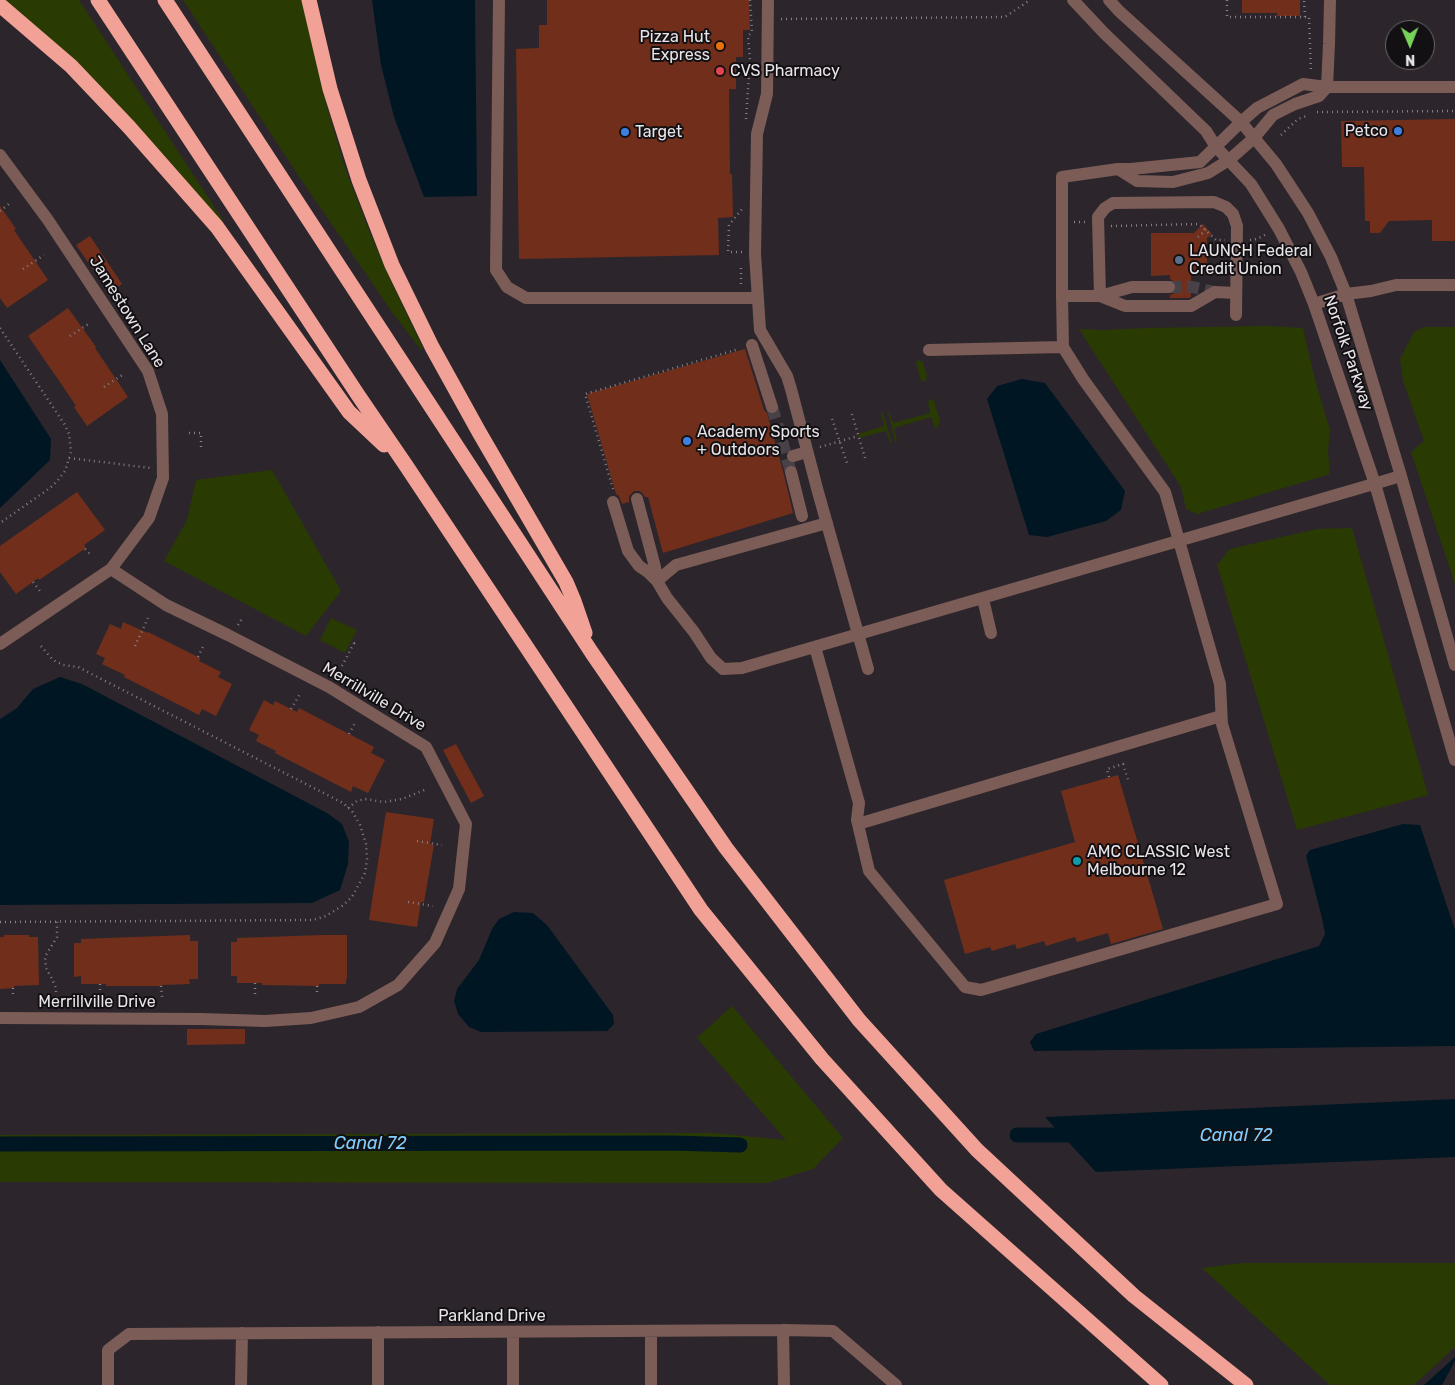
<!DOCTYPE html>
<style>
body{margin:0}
#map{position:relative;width:1455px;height:1385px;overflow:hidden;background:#2c262c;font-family:Rubik,sans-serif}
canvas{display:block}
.north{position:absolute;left:1385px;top:20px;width:50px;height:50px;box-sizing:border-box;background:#131013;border:1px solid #686568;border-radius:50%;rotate:179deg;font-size:14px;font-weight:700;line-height:20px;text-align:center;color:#e8e4e8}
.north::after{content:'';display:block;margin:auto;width:18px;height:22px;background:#77d259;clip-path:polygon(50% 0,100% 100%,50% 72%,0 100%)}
</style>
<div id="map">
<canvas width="1455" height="1385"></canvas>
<div class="north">N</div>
</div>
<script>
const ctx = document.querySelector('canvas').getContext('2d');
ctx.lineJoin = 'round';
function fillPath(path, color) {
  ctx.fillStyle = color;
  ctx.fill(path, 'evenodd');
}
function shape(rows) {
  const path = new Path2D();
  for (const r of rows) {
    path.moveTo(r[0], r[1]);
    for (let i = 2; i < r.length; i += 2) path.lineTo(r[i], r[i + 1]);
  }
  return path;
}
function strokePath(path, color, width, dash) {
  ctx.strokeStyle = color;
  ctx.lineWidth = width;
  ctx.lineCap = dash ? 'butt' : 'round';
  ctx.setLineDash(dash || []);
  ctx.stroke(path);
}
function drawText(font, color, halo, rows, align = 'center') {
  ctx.font = font + ' Rubik,sans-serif';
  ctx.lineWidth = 4;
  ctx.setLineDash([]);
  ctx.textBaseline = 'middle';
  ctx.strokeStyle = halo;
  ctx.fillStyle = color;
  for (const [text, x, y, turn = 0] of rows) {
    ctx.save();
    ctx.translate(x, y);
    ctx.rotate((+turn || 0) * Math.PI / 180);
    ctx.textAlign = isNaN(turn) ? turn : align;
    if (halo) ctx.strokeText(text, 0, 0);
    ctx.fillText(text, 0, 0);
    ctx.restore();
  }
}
const green = shape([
 [3,0,79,0,223,220,220,222,170,162,134,122],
 [183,0,302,0,323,93,344,165,368,228,388,275,423,348,421,350,392,312,300,178],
 [1268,326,1303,328,1315,380,1330,430,1328,450,1330,474,1197,514,1186,509,1181,487,1079,329,1103,330,1147,328],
 [1424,327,1455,327,1455,584,1411,452,1424,441,1403,381,1400,359,1414,332],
 [918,360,923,362,927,376,925,382,921,381,916,363],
 [932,399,934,401,940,421,938,427,935,428,931,417,894,428,897,441,895,441,888,412,889,411,893,423,930,413,928,402,929,400],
 [883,413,892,443,890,443,886,431,859,438,858,434,884,426,881,414],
 [272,470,341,591,306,636,164,561,187,520,196,480],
 [1352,528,1428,795,1297,830,1217,565,1230,549,1317,529],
 [331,618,357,630,345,653,320,640],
 [732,1006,843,1138,813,1169,767,1183,0,1182,0,1135,712,1133,786,1140,697,1038],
 [1242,1263,1455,1263,1455,1347,1414,1385,1330,1385,1202,1268]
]);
const water = shape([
 [372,0,475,0,477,196,424,197,394,117,381,65],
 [0,360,51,439,50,460,0,508],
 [1022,379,1045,383,1125,491,1121,510,1106,521,1047,537,1029,535,987,399,997,386],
 [60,677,82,684,327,813,342,824,349,842,348,864,340,890,312,903,0,905,0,719,17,708,33,689],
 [1403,824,1420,825,1455,930,1455,1046,1034,1051,1030,1042,1036,1034,1319,946,1325,934,1322,918,1306,856,1310,850],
 [514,912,533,913,547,925,613,1015,614,1024,607,1031,481,1032,469,1027,458,1014,454,1001,457,989,479,960,492,929,499,919],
 [1455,1099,1455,1157,1096,1172,1045,1117],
 [1455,1357,1455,1361,1442,1385,1424,1385]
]);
const canal = shape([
 [1017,1135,1081,1135],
 [0,1144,672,1143,740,1145]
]);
const building = shape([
 [547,0,749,0,750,30,743,30,743,57,736,57,736,89,729,89,730,174,732,174,733,217,718,218,719,255,519,259,516,49,539,48,539,25,547,25],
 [1242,0,1300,0,1300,16,1277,16,1277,13,1242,13],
 [1455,119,1455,241,1432,241,1432,220,1389,221,1380,233,1370,233,1370,221,1365,221,1364,167,1342,167,1341,121],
 [0,206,16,229,14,230,48,280,7,308,0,298],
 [1203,224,1212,234,1207,238,1207,274,1191,274,1191,297,1189,298,1170,298,1170,295,1173,294,1176,291,1177,287,1176,283,1170,279,1170,275,1151,276,1151,233,1194,233],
 [90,236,122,284,109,293,76,245],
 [68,308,96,347,95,348,128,397,87,426,74,407,76,406,62,385,28,336],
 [745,349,764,410,767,413,783,471,793,513,663,553,648,497,645,497,643,494,640,491,634,491,629,496,629,502,622,504,619,496,616,494,587,394],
 [77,492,105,530,84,545,86,548,39,580,38,578,16,594,0,572,0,546],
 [123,622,148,633,148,632,200,658,199,661,221,672,218,677,232,684,216,716,202,709,199,715,124,677,125,675,102,664,105,658,96,654,110,624,121,629],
 [264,700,273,705,275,701,297,712,299,708,374,747,371,753,385,760,368,793,353,786,351,792,275,753,276,751,256,741,259,735,249,730],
 [456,744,484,796,471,803,443,750],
 [1118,775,1163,929,1111,944,1108,933,1077,942,1075,937,1046,946,1044,941,1017,949,1015,944,992,951,990,947,965,954,944,880,1075,842,1061,791],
 [386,812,434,819,430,844,434,845,430,868,424,902,421,902,417,927,369,920],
 [4,935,29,935,29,937,38,937,39,985,14,986,14,988,0,989,0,937,4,937],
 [190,935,190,941,198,941,198,979,189,979,190,984,162,985,162,986,106,986,106,984,81,984,81,976,74,977,74,943,81,943,81,939],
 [323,935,347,935,347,979,346,979,346,984,319,984,319,986,262,985,262,983,237,983,237,976,231,976,231,942,237,942,237,938],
 [187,1029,245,1029,245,1044,187,1045]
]);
const minorTunnel = shape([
 [1169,287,1192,287,1215,292],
 [772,407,791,472]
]);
const path = shape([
 [1227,0,1227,17,1305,17,1304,0],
 [1305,17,1309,17,1311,72],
 [781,19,1005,17,1030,0],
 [1317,112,1455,111],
 [746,119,750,60,748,36,752,32,750,0],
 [1281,135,1298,119,1309,115],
 [0,211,9,204],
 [1074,222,1086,222],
 [1111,226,1199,224,1216,240,1225,240],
 [1198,237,1206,230],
 [1250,240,1257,239,1267,234],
 [742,252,728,252,729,225,742,209],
 [23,269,44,255],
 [741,284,741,267],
 [0,328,65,425,69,434,71,452,65,471,58,480,50,488,0,523],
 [70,336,90,323],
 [104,387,124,374],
 [852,414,865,458],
 [832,419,847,463],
 [189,433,201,433,201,449],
 [820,447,858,436],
 [69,458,151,468],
 [613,489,585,394,739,349],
 [85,549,91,555],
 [33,582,40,591],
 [238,625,243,617],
 [135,646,148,618],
 [198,657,203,647],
 [342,666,354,643,351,642],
 [291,709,300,694],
 [349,734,355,723],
 [1109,777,1107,769,1123,764,1129,783],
 [348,808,357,801,365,799,384,802,402,799,427,789],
 [417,841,442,845],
 [408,902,433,906],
 [0,922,313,920,326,916,342,906,352,897,365,873,367,859,366,844,360,825,352,811,343,803,78,667,63,665,53,660,40,645],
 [255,983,255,997],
 [100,984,100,997],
 [161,986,162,997],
 [317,986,317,995],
 [13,988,13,998],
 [56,997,56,988,52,979,46,968,45,960,46,955,57,937,57,921]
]);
const minor = shape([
 [499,0,496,270,507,287,526,298,758,298],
 [768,0,767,94,757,134,755,254,760,330,787,376,791,389,818,492,868,669],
 [1073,0,1104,33,1206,131,1216,147,1251,184,1279,229,1301,272,1314,304,1375,484,1455,760],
 [1109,0,1119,11,1241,122,1276,164,1308,213,1331,257,1346,294,1401,476,1455,665],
 [0,155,48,220,148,371,162,414,163,478,149,518,111,569,0,644],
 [1118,169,1137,181,1173,182,1208,173,1229,160,1254,138,1273,115,1295,104,1319,96,1327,87,1329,44,1330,0],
 [1062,296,1100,296,1132,287,1169,287],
 [1100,296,1098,217,1105,208,1113,203,1214,202,1226,207,1233,214,1237,226,1236,315],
 [1100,296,1125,306,1191,306,1215,292,1236,293],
 [1314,304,1346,294,1371,291,1396,285,1455,285],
 [752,345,772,407],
 [929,350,1063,347],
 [793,456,800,454],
 [791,472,802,516],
 [637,499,655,567,657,581],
 [613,502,628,551,639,566,648,572,657,581,667,598,694,632,711,658,723,669,742,668,1401,476],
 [657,581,676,565,827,523],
 [983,599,991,633],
 [815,647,859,803,857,820,869,871,965,987,981,990,1277,904,1222,724,1220,684,1165,492,1083,379,1063,347,1062,296,1062,177,1118,169,1131,169,1200,162,1241,122,1257,108,1303,84,1327,87,1455,87],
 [858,824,1221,716],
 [0,1018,201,1019,265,1021,311,1018,359,1007,398,985,435,943,459,889,466,824,426,747,329,687,228,635,166,605,111,569],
 [783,1330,784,1385],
 [513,1332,513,1385],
 [108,1385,108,1350,129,1334,783,1330,833,1331,896,1385],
 [241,1385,242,1333],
 [378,1385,378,1332],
 [651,1385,651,1331]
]);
const highway = shape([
 [98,0,358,395,407,467,701,910,822,1059,941,1190,1161,1385],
 [165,0,592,653,726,848,859,1020,977,1150,1134,1296,1246,1385],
 [309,0,330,89,359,180,392,265,432,347,479,432,566,582,574,601,585,633],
 [0,5,71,66,129,127,217,227,349,412,384,445]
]);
const markers = [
 [720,46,5,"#e8710a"],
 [720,71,5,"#e0444e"],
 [1398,131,5,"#3f7fe0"],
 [625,132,5,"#3f7fe0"],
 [1179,260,5,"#5c6f8a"],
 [687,441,5,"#3f7fe0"],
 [1077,861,5,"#0f9aa8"]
];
const poiNames = [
 ["Pizza Hut",710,37,"right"],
 ["Express",710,55,"right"],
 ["CVS Pharmacy",730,71],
 ["Petco",1388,131,"right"],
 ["Target",635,132],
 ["LAUNCH Federal",1189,251],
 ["Credit Union",1189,269],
 ["Academy Sports",697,432],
 ["+ Outdoors",697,450],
 ["AMC CLASSIC West",1087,852],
 ["Melbourne 12",1087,870]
];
const streetNames = [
 ["Jamestown Lane",127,312,58],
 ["Norfolk Parkway",1348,353,71],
 ["Merrillville Drive",374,697,31],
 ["Merrillville Drive",97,1002],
 ["Parkland Drive",492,1316]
];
const waterNames = [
 ["Canal 72",1236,1136],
 ["Canal 72",370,1144]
];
fillPath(green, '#2a3a03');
fillPath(water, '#011623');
strokePath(canal, '#011623', 15);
fillPath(building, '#712f1b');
strokePath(minorTunnel, '#484248', 12, [12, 6]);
strokePath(path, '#847f84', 2.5, [1, 4]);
strokePath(minor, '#7c5c56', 12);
strokePath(highway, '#f1a195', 15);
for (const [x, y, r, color] of markers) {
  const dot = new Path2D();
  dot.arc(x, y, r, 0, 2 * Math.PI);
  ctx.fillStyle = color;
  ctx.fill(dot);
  strokePath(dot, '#131013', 2);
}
drawText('16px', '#e8e4e8', '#131013', poiNames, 'left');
drawText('16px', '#e8e4e8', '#131013', streetNames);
drawText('italic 18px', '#80cefe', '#131013', waterNames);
</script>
